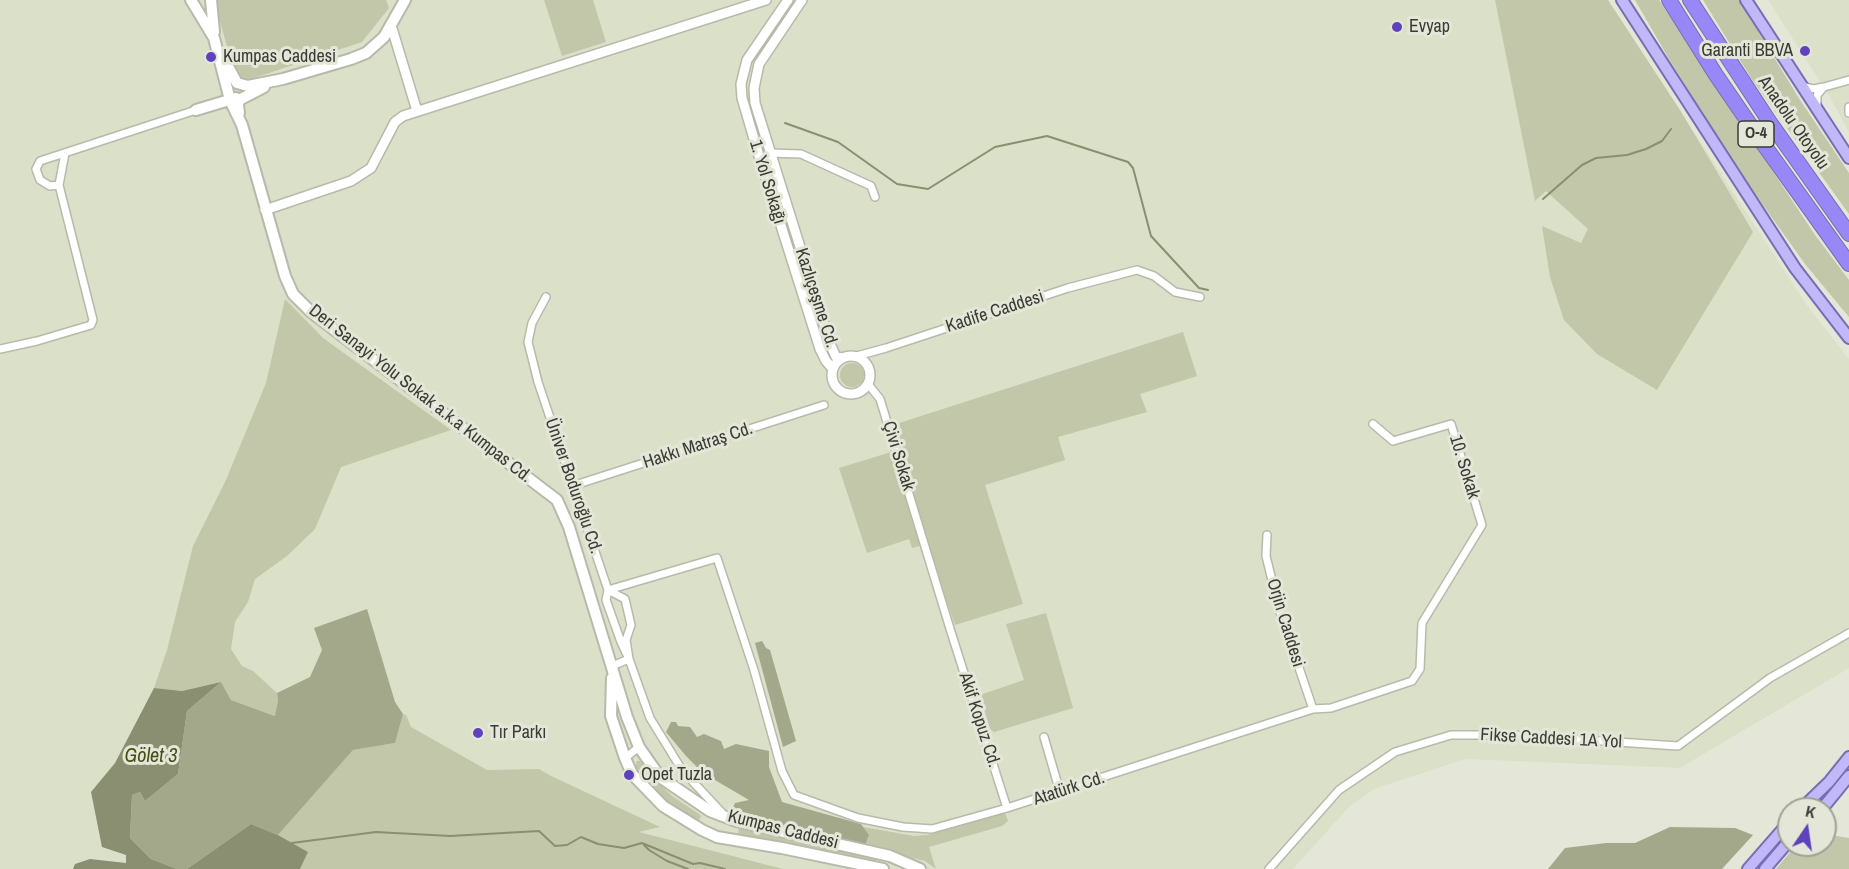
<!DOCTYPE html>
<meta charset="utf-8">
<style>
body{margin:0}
#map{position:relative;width:1849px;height:869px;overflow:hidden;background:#e4e7d7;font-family:"Archivo Narrow",sans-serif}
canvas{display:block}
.north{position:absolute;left:1777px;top:797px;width:60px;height:60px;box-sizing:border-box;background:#e4e7d7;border:2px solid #a0a296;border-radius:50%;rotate:13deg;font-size:16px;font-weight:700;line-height:24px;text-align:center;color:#3a3b35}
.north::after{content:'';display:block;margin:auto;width:21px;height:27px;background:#5e43bc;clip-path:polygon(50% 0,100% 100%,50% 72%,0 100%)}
</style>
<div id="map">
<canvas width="1849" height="869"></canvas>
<div class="north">K</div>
</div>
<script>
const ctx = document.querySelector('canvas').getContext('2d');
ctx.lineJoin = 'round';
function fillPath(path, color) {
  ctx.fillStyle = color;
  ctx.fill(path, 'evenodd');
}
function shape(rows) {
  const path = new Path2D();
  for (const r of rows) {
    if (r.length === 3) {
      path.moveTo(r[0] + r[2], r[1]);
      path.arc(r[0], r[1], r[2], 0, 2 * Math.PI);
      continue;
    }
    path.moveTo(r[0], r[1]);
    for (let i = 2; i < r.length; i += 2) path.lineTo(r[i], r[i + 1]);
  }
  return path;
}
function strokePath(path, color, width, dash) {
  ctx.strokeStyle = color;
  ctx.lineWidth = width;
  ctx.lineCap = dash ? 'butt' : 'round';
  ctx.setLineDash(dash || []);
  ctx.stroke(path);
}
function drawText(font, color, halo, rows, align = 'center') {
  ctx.font = font + ' "Archivo Narrow",sans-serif';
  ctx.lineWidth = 6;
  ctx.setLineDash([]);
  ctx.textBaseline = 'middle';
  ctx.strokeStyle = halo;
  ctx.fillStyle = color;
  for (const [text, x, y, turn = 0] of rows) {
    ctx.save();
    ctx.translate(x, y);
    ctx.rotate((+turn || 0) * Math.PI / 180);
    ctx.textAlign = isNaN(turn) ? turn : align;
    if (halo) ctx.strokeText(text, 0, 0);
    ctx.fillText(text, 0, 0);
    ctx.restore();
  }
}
const built = shape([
 [0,0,1608,0,1806,304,1849,359,1849,668,1680,768,1465,759,1374,789,1349,807,1293,869,0,869],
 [1768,0,1849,0,1849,132,1828,94]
]);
const green = shape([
 [217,0,386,0,389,8,362,42,245,81,236,79,215,3],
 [544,0,593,0,606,42,562,56],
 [1495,0,1608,0,1680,110,1753,232,1657,390,1597,354,1564,320,1550,277,1542,226,1581,243,1588,229,1546,191,1535,201],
 [1635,0,1659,0,1815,235,1849,280,1849,317,1805,264,1743,177,1669,59],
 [1703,0,1739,0,1800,100,1849,173,1849,214,1751,78],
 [285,299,323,338,451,430,341,467,315,529,287,556,255,579,248,602,235,622,231,649,242,666,253,671,277,693,278,701,276,716,231,700,221,682,182,691,154,688,167,650,193,546,226,480,266,383],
 [1183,332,1197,376,1140,394,1147,412,1058,437,1065,460,985,485,1023,604,955,625,927,544,912,548,909,539,867,553,839,468,901,449,893,425],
 [852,375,12],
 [1046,613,1073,708,994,732,990,729,980,695,1024,680,1006,624],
 [403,714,406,715,411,727,487,770,539,769,551,776,660,827,639,832,783,869,300,869,308,852,278,835,353,750,395,743],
 [637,761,640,761,651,775,672,796,699,814,701,816,699,820,697,821,664,799,639,775,635,767],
 [1005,813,1008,821,1002,826,929,847,936,869,925,861,865,846,869,836,863,827,914,836,927,835],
 [739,826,876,859,875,861,797,845,738,836],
 [1825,834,1849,838,1849,869,1776,869,1796,845,1825,845]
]);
const forest = shape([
 [367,609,395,702,403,714,395,743,353,750,278,835,251,824,187,869,177,869,151,859,130,838,132,795,140,792,145,801,178,774,187,711,221,682,231,700,275,716,278,701,277,693,310,677,322,650,314,628],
 [762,641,766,648,770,650,796,741,783,747,755,643],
 [671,722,676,722,678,726,690,727,697,737,704,734,721,741,724,749,736,744,769,751,769,767,782,802,861,824,869,835,865,846,766,822,732,810,735,803,749,800,703,773,686,756,666,732],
 [1670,827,1735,828,1753,835,1722,869,1548,869,1565,848,1606,843,1635,843]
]);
const water = shape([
 [221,682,187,711,178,774,145,801,140,792,132,795,130,838,151,859,177,869,73,869,75,864,90,859,126,863,126,855,102,847,91,792,115,763,154,688,182,691],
 [251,824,278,835,308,852,300,869,187,869]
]);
const stream = shape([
 [785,123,838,142,897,184,928,189,995,147,1047,136,1128,162,1133,168,1151,236,1199,288,1208,290],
 [1543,199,1582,165,1596,158,1627,155,1646,149,1662,141,1671,129],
 [292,843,376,832,450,836,539,831,555,846,567,845,581,837,598,844,624,848,642,843,693,864,700,863,725,869],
 [644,845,649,850,667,861,688,869]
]);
const minor = shape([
 [1803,86,1813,89,1824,87,1817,95,1817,106],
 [1824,87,1849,80],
 [1849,107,1849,113],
 [769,153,801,154,871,186,875,197],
 [59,185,50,186,40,180,36,169,40,161,196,110],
 [546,297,532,323,528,342,538,382,608,590,717,558,754,670,782,771,794,795,858,818,903,827,932,829,1007,808,1313,709,1331,708,1412,681,1420,669,1422,623,1482,525,1451,424,1393,441,1373,424],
 [0,349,37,341,91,325,93,320,59,185,65,153],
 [853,357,886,348,1068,288,1137,270,1154,276,1175,292,1200,297],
 [868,384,880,399,951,632,1007,808],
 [572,486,824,405],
 [1267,535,1266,556,1279,609,1313,709],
 [629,659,621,642,606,600,608,590,625,599,631,625,626,640,629,659,650,718,682,770,724,815],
 [612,666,629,659],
 [1044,737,1060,792],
 [625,758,639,747],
 [1269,869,1339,790,1395,752,1451,735,1511,735,1678,746,1770,678,1849,633]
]);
const tertiary = shape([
 [788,0,747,60,741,84,742,98,759,156,820,349,826,361,833,369],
 [802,0,759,64,754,88,755,103,831,346,836,357,843,358],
 [391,25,417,111],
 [265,210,351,181,371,168,395,122,403,116,766,0],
 [851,375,19]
]);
const secondary = shape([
 [191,0,214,38,230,100,242,125,285,276,293,294,311,312,557,500,569,527,627,717,639,747,660,777,710,811,736,821,890,856,920,869],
 [211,0,214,32],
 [225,61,237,83,248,86,283,79,351,59,366,53,384,37,405,0],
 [196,110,236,98],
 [239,113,238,105,239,100,264,87],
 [612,678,611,716,625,758,632,774,663,806,702,830,717,837,782,848,883,869]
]);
const primary = shape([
 [1622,0,1795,268,1849,338],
 [1746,0,1849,158],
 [1801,809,1829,782,1849,757],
 [1822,809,1849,776],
 [1748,869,1789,822],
 [1765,869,1789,841]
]);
const motorway = shape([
 [1669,0,1716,75,1764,145,1849,264],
 [1690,0,1769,121,1849,234]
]);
const markers = [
 [1397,27,6,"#5e43bc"],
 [1805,51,6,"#5e43bc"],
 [211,57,6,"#5e43bc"],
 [478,733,6,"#5e43bc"],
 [629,775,6,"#5e43bc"]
];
const shields = [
 [1756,134,36]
];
const shieldNames = [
 ["O-4",1756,134]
];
const poiNames = [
 ["Evyap",1409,27],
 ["Garanti BBVA",1793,51,"right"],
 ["Kumpas Caddesi",223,57],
 ["Tır Parkı",490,733],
 ["Opet Tuzla",641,775]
];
const streetNames = [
 ["Anadolu Otoyolu",1793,123,55],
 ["1. Yol Sokağı",767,182,73],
 ["Kazlıçeşme Cd.",816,298,72],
 ["Kadife Caddesi",995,312,-18],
 ["Deri Sanayi Yolu Sokak a.k.a Kumpas Cd.",420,394,38],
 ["Hakkı Matraş Cd.",698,446,-18],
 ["Çivi Sokak",898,456,73],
 ["10. Sokak",1464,467,73],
 ["Üniver Boduroğlu Cd.",573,486,71],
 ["Orjin Caddesi",1285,623,73],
 ["Akif Kopuz Cd.",979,720,72],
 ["Fikse Caddesi 1A Yol",1551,739,3],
 ["Atatürk Cd.",1069,789,-18],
 ["Kumpas Caddesi",783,830,14]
];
const waterNames = [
 ["Gölet 3",151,757]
];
fillPath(built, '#dbe0c8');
fillPath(green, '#c1c7a8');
fillPath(forest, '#a2a889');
fillPath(water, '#898f70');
strokePath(stream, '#898f70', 2);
strokePath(minor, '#b7baab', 10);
strokePath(tertiary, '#b7baab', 12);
strokePath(secondary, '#b7baab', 14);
strokePath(primary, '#776db3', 14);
strokePath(motorway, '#776db3', 16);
strokePath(minor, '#fff', 7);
strokePath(tertiary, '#fff', 9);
strokePath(secondary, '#fff', 10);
strokePath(primary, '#c1b8fa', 10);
strokePath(motorway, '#9888f7', 14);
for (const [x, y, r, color] of markers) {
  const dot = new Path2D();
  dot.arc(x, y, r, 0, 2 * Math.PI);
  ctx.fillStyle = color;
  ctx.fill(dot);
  strokePath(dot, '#e4e7d7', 2);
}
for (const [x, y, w] of shields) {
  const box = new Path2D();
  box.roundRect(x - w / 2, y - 13, w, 26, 4.5);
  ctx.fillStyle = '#e4e7d7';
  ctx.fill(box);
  strokePath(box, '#3a3b35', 1.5);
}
drawText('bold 16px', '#3a3b35', null, shieldNames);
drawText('18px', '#3a3b35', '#e4e7d7', poiNames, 'left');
drawText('18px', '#3a3b35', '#e4e7d7', streetNames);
drawText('italic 20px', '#464d18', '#e4e7d7', waterNames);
</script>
